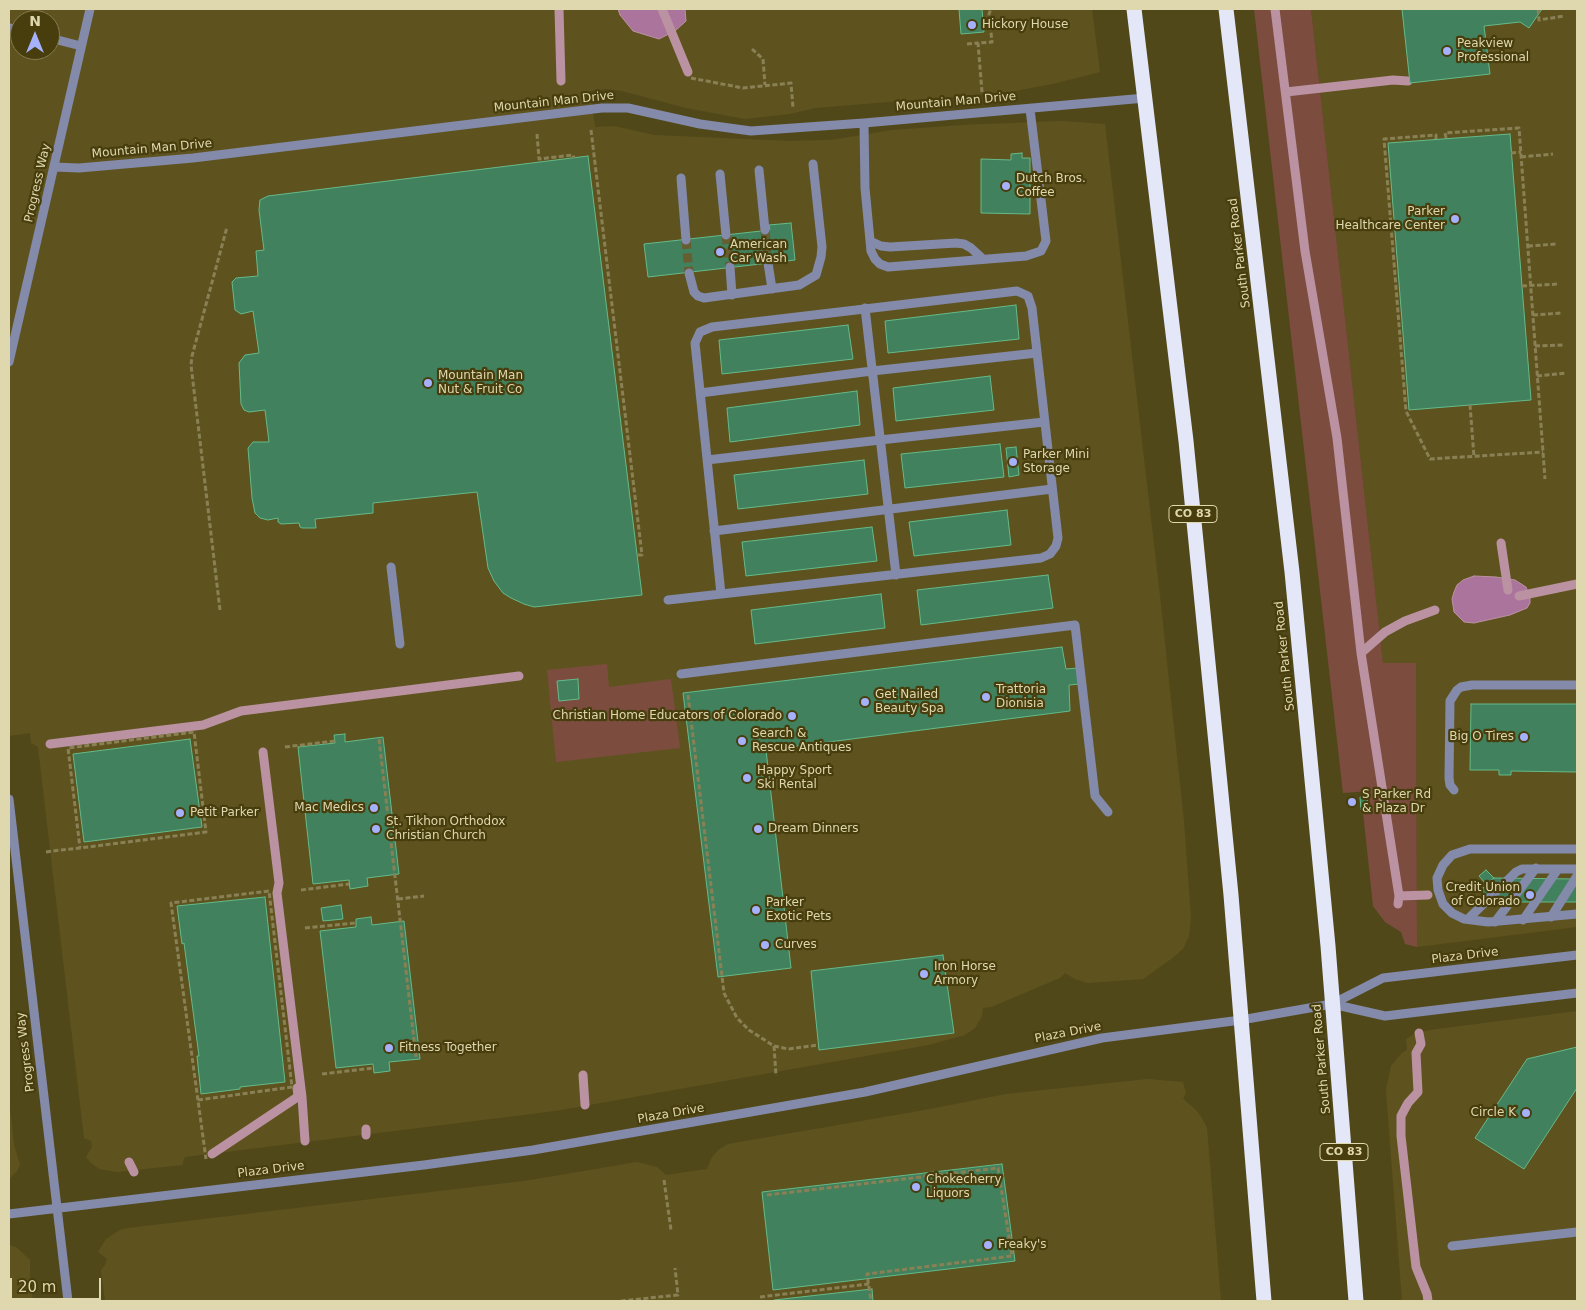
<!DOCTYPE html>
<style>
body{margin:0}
#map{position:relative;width:1586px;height:1310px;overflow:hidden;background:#51481a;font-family:"DejaVu Sans",sans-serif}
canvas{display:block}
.frame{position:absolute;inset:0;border:10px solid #dfd7ae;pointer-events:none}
.north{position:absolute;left:10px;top:10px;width:50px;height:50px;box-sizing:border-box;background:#473d0d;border:1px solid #847b4d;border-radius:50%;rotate:0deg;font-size:14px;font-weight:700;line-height:20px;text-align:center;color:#dfd7ae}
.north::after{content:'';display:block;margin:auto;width:18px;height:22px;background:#a6b1fc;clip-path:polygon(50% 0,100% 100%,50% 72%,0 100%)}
.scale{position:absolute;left:10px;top:1278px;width:91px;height:22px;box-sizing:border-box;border:2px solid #dfd7ae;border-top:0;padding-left:6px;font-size:15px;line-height:18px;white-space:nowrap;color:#dfd7ae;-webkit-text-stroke:4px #473d0d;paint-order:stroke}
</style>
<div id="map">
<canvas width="1586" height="1310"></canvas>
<div class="frame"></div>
<div class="north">N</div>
<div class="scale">20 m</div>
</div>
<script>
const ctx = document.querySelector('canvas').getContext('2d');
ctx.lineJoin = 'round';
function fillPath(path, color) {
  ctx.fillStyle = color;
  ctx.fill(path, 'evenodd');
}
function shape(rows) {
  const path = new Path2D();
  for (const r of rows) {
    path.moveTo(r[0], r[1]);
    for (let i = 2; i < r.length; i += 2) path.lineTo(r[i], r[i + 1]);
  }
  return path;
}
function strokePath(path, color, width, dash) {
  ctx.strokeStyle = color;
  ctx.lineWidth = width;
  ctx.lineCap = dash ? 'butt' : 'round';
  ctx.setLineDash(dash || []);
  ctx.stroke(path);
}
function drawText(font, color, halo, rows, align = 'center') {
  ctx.font = font + ' "DejaVu Sans",sans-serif';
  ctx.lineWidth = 4.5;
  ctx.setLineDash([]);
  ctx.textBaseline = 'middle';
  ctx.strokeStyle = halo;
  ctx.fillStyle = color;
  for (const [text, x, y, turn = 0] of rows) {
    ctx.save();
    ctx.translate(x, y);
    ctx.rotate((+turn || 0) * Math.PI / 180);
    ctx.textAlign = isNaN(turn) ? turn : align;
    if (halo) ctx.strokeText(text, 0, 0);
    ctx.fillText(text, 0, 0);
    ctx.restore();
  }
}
const built = shape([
 [9,9,1092,9,1100,72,1057,83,1010,92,815,108,789,114,745,119,686,108,622,91,606,89,590,91,595,127,614,126,654,135,788,141,831,140,892,130,963,125,1062,121,1105,124,1160,596,1184,822,1191,918,1189,936,1183,949,1171,959,1143,979,1088,983,1075,979,1065,973,1060,978,991,1007,983,1008,982,1016,975,1028,965,1035,928,1045,555,1111,185,1157,182,1165,117,1172,99,1169,90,1162,86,1157,92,1147,91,1141,84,1138,38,747,31,743,30,733,9,736],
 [20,20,50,20,50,50,20,50],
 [1311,9,1577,9,1577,927,1417,947,1416,663,1383,664],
 [1577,1011,1577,1301,1402,1301,1386,1090,1391,1066,1402,1053,1407,1050,1406,1039,1416,1033,1430,1030],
 [1148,1079,1183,1082,1186,1093,1183,1099,1195,1109,1202,1118,1207,1128,1221,1301,105,1301,101,1270,105,1265,107,1259,98,1252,106,1239,120,1230,128,1228,524,1181,637,1162,657,1167,666,1175,707,1169,711,1159,718,1150,728,1144,925,1110,1006,1094],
 [9,1098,14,1145,20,1165,17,1171,9,1179],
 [9,1245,16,1247,30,1260,30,1279,33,1301,9,1301]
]);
const green = shape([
 [1254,9,1311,9,1383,663,1416,663,1417,947,1405,944,1401,932,1385,922,1373,906,1363,812,1371,811,1369,791,1343,793],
 [607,664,609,687,671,679,680,748,556,762,547,670]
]);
const water = shape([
 [618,9,685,9,686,21,675,31,659,39,633,31,620,15,618,9],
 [1474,576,1496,577,1515,580,1526,587,1530,597,1530,603,1527,608,1510,615,1474,623,1464,622,1454,612,1452,599,1454,592,1457,585,1463,580,1474,576]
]);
const stream = shape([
 [559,9,561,81],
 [662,9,688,72],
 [1275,9,1305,251,1337,438,1361,653,1399,896],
 [1286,92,1393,80,1408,81],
 [1501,543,1508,590],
 [1519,596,1577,584],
 [1361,653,1385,632,1405,621,1435,610],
 [50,744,203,725,241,711,519,676],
 [263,752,279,883,277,893,302,1097,305,1141],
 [1398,904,1399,896,1428,895],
 [1419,1033,1421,1044,1416,1053,1418,1092,1408,1103,1401,1116,1401,1136,1416,1267,1427,1294,1428,1301],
 [583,1075,585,1105],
 [366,1129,366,1135],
 [212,1154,296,1098,298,1095,297,1088],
 [129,1162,134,1172]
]);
const building = shape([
 [959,9,982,9,984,32,961,34,959,9],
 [1402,9,1542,9,1529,28,1520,22,1484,26,1490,74,1410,83,1402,9],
 [1510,134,1531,400,1409,410,1388,143,1510,134],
 [1022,153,1022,158,1030,158,1030,214,981,213,981,159,1011,160,1011,154,1022,153],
 [588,156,642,595,534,607,524,604,511,598,503,593,494,581,488,568,477,492,373,503,373,513,315,519,316,528,302,528,300,527,299,523,281,524,278,522,278,518,268,520,260,518,255,513,252,498,248,448,253,442,269,442,265,410,249,412,244,410,241,404,239,363,245,355,259,353,253,311,241,314,235,310,232,282,236,278,258,276,256,251,264,250,259,210,260,200,268,196,588,156],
 [791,223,795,260,648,277,644,244,770,230,769,225,791,223],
 [1016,305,1019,339,888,353,885,321,1016,305],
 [848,325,853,359,722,374,719,340,848,325],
 [990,376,994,410,896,421,893,388,990,376],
 [857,391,860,425,730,442,727,408,857,391],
 [1000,444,1004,477,905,488,901,454,1000,444],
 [1016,447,1019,475,1009,477,1006,448,1016,447],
 [864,460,868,494,738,509,734,475,864,460],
 [1007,510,1011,545,914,556,909,522,1007,510],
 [872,527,877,561,746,576,742,542,872,527],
 [1048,575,1053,608,921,625,917,590,1048,575],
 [881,594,885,628,755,644,751,610,881,594],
 [1062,647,1066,669,1078,668,1080,684,1069,685,1070,711,766,750,791,968,718,977,683,693,1062,647],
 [578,679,579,699,559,701,557,681,578,679],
 [1471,704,1577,704,1577,772,1511,771,1511,775,1499,775,1499,770,1470,770,1471,704],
 [345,734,345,742,383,737,399,874,367,878,368,886,350,889,349,880,313,884,298,747,335,743,334,735,345,734],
 [190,739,202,827,84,842,73,754,190,739],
 [1367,796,1368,810,1361,810,1360,797,1367,796],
 [1486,870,1494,878,1486,884,1479,876,1486,870],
 [1494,878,1577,879,1577,902,1482,902,1483,888,1494,878],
 [265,897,285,1082,240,1087,240,1089,201,1094,197,1056,199,1056,184,943,182,944,177,906,265,897],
 [341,905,343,919,323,921,321,908,341,905],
 [371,917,372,925,404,921,420,1059,389,1062,390,1071,374,1073,373,1064,336,1068,320,931,356,927,356,919,371,917],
 [943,955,954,1033,819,1050,811,971,943,955],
 [1577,1047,1577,1088,1524,1169,1475,1138,1527,1059,1577,1047],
 [1002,1164,1015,1261,773,1290,762,1192,1002,1164],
 [872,1289,873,1301,775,1301,774,1300,872,1289]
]);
const minorTunnel = shape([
 [765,230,768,263],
 [726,235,730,267],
 [686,240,689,273]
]);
const path = shape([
 [1538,9,1539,20,1564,16],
 [967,44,978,43],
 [752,49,763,59,765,85],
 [691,78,743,88,791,83,793,108],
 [982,92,978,43,992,42,989,14,991,9],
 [591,130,642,555,637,555],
 [537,134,539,159,573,155,574,158],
 [1446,138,1445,133,1519,128,1545,479],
 [1436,139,1436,135,1384,139,1406,411,1430,459,1543,452],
 [1511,153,1521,152],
 [1521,157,1553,154],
 [1528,246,1557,244],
 [1522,286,1559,284],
 [1533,315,1562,313],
 [1535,346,1564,345],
 [1537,376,1566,373],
 [1470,405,1474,457],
 [220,610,191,365,192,356,227,227],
 [688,695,724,993,737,1018,749,1030,774,1046,788,1049,818,1045],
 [379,739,416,1057],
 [285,747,335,741],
 [46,852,60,850,80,848,206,832,194,732,68,748,80,848],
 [301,890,349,884],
 [398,899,424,896],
 [305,928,356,923],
 [774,1046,776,1076],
 [322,1074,373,1068],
 [198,1100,292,1087,269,891,171,903,206,1159],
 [664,1180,671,1230],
 [767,1195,998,1168,1012,1256,867,1274,871,1301],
 [760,1297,869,1284],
 [621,1301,678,1295,675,1268]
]);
const minor = shape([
 [9,28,20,30],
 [50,38,81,46],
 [864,123,865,188,871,251,875,259,880,264,888,267,1026,256,1041,251,1046,241,1030,109],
 [54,167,79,168,193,158,602,108,628,108,700,124,751,131,864,123,1145,98],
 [759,170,765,230],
 [720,174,726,235],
 [681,178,686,240],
 [870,241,881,246,890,247,956,243,964,244,971,248,983,259],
 [768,263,772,289],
 [730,267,732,295],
 [689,273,694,292,698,296,704,298,799,285,816,275,821,257,822,247,813,164],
 [865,308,896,575],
 [9,362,90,9],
 [700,393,872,371,1037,353],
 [707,460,880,440,1044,422],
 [714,531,1052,489],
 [391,567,400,644],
 [668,600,1041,558,1050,554,1056,546,1058,538,1032,308,1028,296,1017,291,712,327,700,332,695,343,721,594],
 [681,674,1075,625,1095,796,1108,812],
 [1454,790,1450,785,1449,778,1450,701,1457,690,1461,687,1472,685,1577,685],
 [9,799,68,1301],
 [1577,849,1470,849,1452,855,1443,865,1437,878,1438,890,1443,904,1452,913,1464,919,1488,922,1577,914],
 [1551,917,1577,876],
 [1468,919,1516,872,1522,869,1577,869],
 [1523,920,1558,869],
 [1495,922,1536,868],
 [1332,1004,1385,1016,1577,993],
 [9,1214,424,1165,533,1150,865,1092,1102,1038,1241,1020,1332,1004,1383,978,1577,955],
 [1452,1246,1577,1232]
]);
const highway = shape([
 [1134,9,1186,441,1231,895,1264,1301],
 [1226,9,1292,572,1328,946,1356,1301]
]);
const markers = [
 [972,25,5,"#a6b1fc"],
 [1447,51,5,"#a6b1fc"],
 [1006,186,5,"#a6b1fc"],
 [1455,219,5,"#a6b1fc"],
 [720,252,5,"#a6b1fc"],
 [428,383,5,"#a6b1fc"],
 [1013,462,5,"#a6b1fc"],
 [986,697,5,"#a6b1fc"],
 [865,702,5,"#a6b1fc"],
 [792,716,5,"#a6b1fc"],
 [1524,737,5,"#a6b1fc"],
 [742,741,5,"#a6b1fc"],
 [747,778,5,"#a6b1fc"],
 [1352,802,5,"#a6b1fc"],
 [374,808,5,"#a6b1fc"],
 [180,813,5,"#a6b1fc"],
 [376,829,5,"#a6b1fc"],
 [758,829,5,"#a6b1fc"],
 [1530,895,5,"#a6b1fc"],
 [756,910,5,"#a6b1fc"],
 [765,945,5,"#a6b1fc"],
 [924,974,5,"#a6b1fc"],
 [389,1048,5,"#a6b1fc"],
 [1526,1113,5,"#a6b1fc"],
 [916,1187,5,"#a6b1fc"],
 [988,1245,5,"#a6b1fc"]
];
const shields = [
 [1193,514,48],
 [1344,1152,48]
];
const shieldNames = [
 ["CO 83",1193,514],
 ["CO 83",1344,1152]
];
const poiNames = [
 ["Hickory House",982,25],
 ["Peakview",1457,44],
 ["Professional",1457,58],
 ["Dutch Bros.",1016,179],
 ["Coffee",1016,193],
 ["Parker",1445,212,"right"],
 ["Healthcare Center",1445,226,"right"],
 ["American",730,245],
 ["Car Wash",730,259],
 ["Mountain Man",438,376],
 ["Nut & Fruit Co",438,390],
 ["Parker Mini",1023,455],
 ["Storage",1023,469],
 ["Trattoria",996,690],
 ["Dionisia",996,704],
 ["Get Nailed",875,695],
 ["Beauty Spa",875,709],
 ["Christian Home Educators of Colorado",782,716,"right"],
 ["Search &",752,734],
 ["Rescue Antiques",752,748],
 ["Big O Tires",1514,737,"right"],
 ["Happy Sport",757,771],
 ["Ski Rental",757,785],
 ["S Parker Rd",1362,795],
 ["& Plaza Dr",1362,809],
 ["Mac Medics",364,808,"right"],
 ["Petit Parker",190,813],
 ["St. Tikhon Orthodox",386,822],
 ["Christian Church",386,836],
 ["Dream Dinners",768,829],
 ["Credit Union",1520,888,"right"],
 ["of Colorado",1520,902,"right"],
 ["Parker",766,903],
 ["Exotic Pets",766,917],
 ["Curves",775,945],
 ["Iron Horse",934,967],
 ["Armory",934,981],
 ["Fitness Together",399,1048],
 ["Circle K",1516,1113,"right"],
 ["Chokecherry",926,1180],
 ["Liquors",926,1194],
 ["Freaky's",998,1245]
];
const streetNames = [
 ["Mountain Man Drive",554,102,-6],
 ["Mountain Man Drive",956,102,-5],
 ["Mountain Man Drive",152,149,-5],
 ["Progress Way",38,183,-77],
 ["South Parker Road",1240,253,-97],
 ["South Parker Road",1285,656,-96],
 ["Plaza Drive",1465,956,-7],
 ["Plaza Drive",1068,1033,-11],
 ["Progress Way",26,1052,-97],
 ["South Parker Road",1322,1059,-95],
 ["Plaza Drive",671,1114,-10],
 ["Plaza Drive",271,1170,-7]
];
fillPath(built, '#5e531f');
fillPath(green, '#7c4d3f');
fillPath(water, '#ab749c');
strokePath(water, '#bb92a1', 1);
strokePath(stream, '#bb92a1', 9);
fillPath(building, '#41815d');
strokePath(building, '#65ba8a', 1);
strokePath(minorTunnel, '#665d30', 9, [9, 4.5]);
strokePath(path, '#898155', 3, [5, 2.5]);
strokePath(minor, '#848aaa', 9);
strokePath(highway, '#e4e7f7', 15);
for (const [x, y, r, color] of markers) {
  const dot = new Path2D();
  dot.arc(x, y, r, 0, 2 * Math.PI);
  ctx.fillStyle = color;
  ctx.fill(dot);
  strokePath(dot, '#473d0d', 2);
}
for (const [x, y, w] of shields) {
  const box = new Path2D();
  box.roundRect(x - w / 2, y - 8.5, w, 17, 4);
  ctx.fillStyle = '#473d0d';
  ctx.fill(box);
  strokePath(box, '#dfd7ae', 1);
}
drawText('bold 11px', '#dfd7ae', null, shieldNames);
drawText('12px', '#dfd7ae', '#473d0d', poiNames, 'left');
drawText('12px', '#dfd7ae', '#473d0d', streetNames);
</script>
